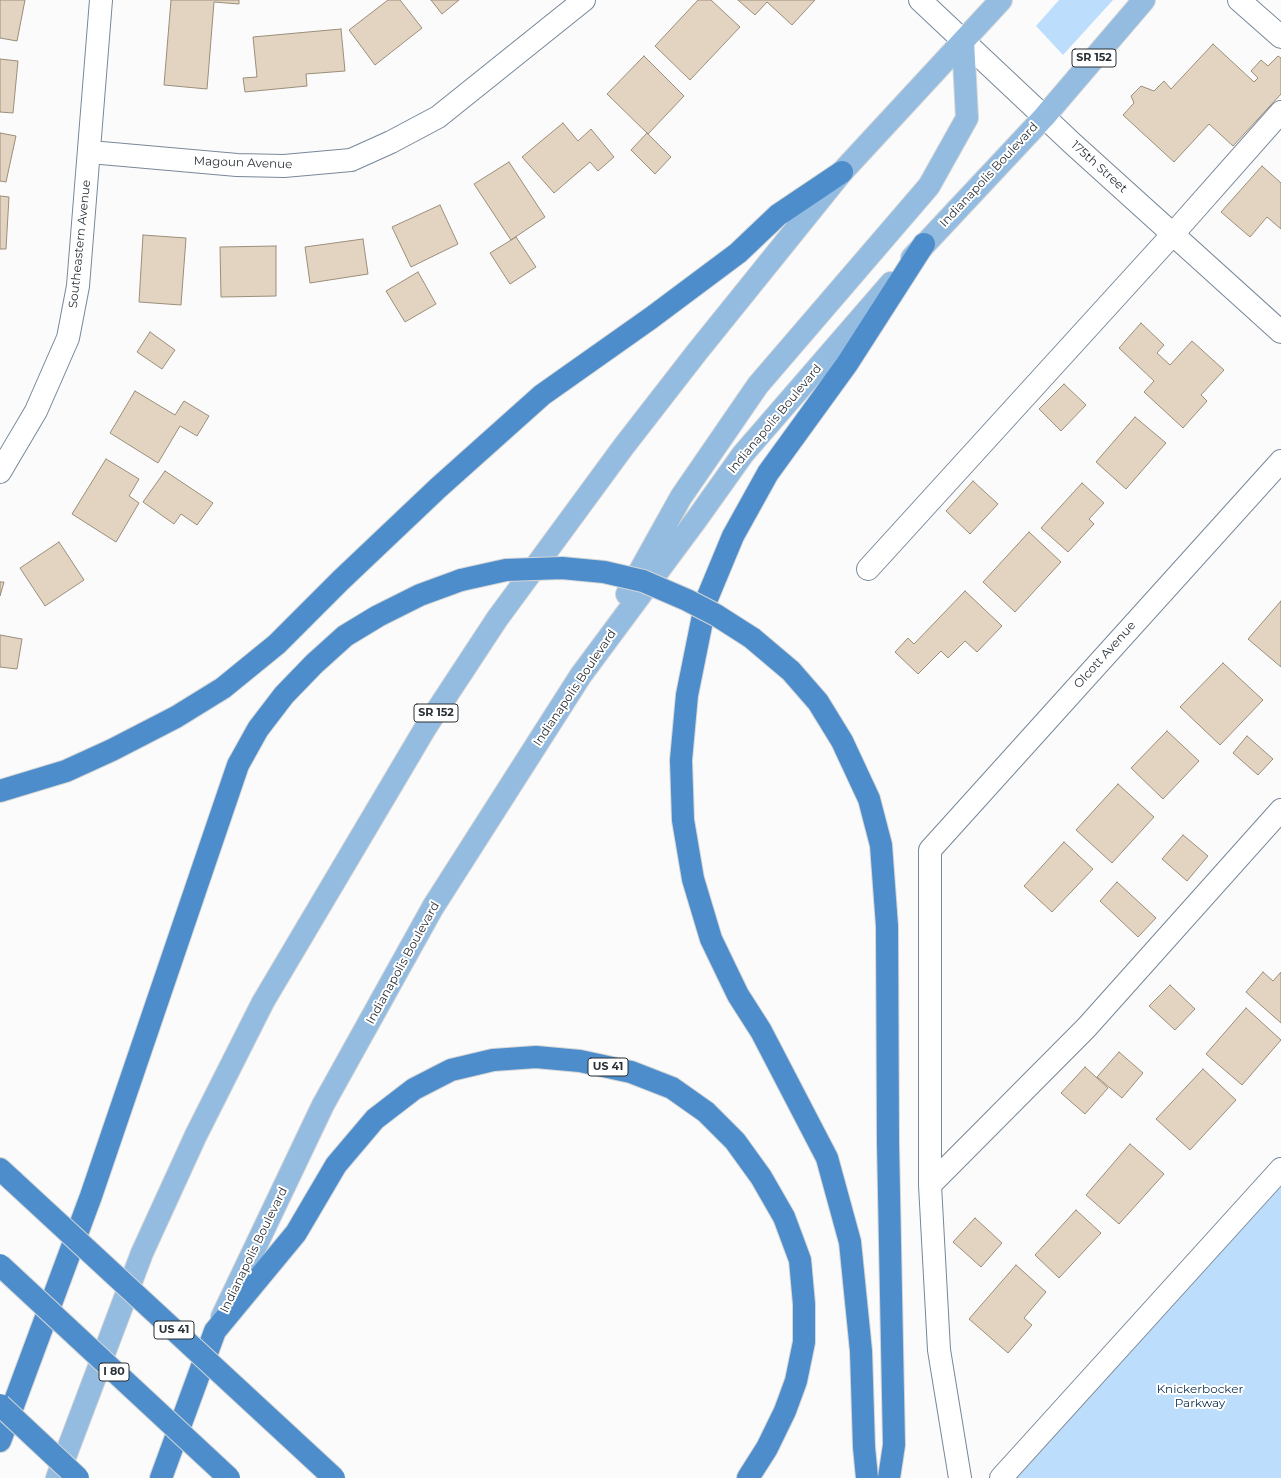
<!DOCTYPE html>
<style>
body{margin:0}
canvas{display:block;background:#fbfbfb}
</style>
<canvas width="1281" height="1478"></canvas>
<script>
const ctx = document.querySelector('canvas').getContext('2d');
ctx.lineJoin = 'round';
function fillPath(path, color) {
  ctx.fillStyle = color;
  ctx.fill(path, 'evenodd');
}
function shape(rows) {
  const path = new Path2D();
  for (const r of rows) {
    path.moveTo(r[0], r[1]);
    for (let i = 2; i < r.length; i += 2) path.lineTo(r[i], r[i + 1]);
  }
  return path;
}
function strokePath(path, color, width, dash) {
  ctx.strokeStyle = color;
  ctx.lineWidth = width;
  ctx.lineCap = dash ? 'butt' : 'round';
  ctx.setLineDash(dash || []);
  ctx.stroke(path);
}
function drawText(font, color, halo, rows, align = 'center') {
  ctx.font = font + ' Montserrat,sans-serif';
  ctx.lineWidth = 4;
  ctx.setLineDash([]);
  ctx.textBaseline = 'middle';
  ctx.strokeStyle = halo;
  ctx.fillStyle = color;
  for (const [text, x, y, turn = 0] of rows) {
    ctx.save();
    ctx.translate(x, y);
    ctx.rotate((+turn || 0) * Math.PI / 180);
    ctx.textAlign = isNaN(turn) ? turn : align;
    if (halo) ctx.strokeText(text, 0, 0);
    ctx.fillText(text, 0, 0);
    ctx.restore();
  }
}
const green = shape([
 [1059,0,1113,0,1063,55,1036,26],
 [1281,1186,1281,1478,1017,1478]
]);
const building = shape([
 [0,0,25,0,17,41,0,38,0,0],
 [171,0,239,0,239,4,214,2,207,89,164,85,171,0],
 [388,0,400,0,422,28,375,65,349,30,388,0],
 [431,0,459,0,442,14,431,0],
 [698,0,711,0,740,27,690,80,655,46,698,0],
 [738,0,815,0,792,25,767,2,755,15,738,0],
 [341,29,345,71,306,74,307,86,245,92,243,78,257,77,253,37,341,29],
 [1213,44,1254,82,1258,78,1251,71,1261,60,1268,66,1278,56,1281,58,1281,94,1233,146,1209,124,1174,162,1123,115,1134,103,1131,96,1141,86,1154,91,1164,81,1171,89,1213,44],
 [644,56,684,96,648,134,607,94,644,56],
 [0,59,18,61,13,113,0,112,0,59],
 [563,123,578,141,591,129,614,157,598,171,590,162,554,193,522,157,563,123],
 [0,133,16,136,6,182,0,181,0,133],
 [647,133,671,157,655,174,631,150,647,133],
 [509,162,545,217,511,240,474,184,509,162],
 [1262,166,1281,183,1281,229,1267,217,1250,237,1221,212,1262,166],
 [0,196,9,197,6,249,0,249,0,196],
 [440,205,458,244,411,267,392,227,440,205],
 [143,235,186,238,181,305,139,302,143,235],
 [516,237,536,267,510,284,490,253,516,237],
 [363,239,368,274,310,283,305,247,363,239],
 [276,246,276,296,221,297,220,247,276,246],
 [418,272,436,304,405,322,386,291,418,272],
 [1141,323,1164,345,1157,353,1170,365,1192,341,1224,370,1201,395,1207,401,1183,428,1144,392,1154,381,1119,348,1141,323],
 [150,332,175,350,162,369,137,352,150,332],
 [1064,384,1086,405,1061,431,1039,409,1064,384],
 [135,391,175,415,184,401,209,416,197,436,180,426,158,463,110,433,135,391],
 [1135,417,1166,443,1126,489,1096,462,1135,417],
 [106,459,139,479,129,496,139,503,116,542,72,514,106,459],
 [165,471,213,503,197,525,181,514,174,524,143,502,165,471],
 [973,481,998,504,970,534,946,511,973,481],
 [1082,483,1104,503,1089,519,1094,524,1068,552,1041,528,1082,483],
 [1029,532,1061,562,1015,612,983,582,1029,532],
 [59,542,84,580,45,606,20,568,59,542],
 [0,582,4,582,0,596,0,582],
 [965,591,1002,626,977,652,965,641,948,658,941,651,918,674,895,652,908,638,914,644,965,591],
 [1281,601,1281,667,1248,639,1281,601],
 [0,635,22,639,17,669,0,667,0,635],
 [1223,663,1263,700,1220,745,1180,707,1223,663],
 [1167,731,1199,761,1163,799,1131,768,1167,731],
 [1247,736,1273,759,1258,775,1233,753,1247,736],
 [1118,784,1154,817,1112,863,1076,830,1118,784],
 [1183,835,1208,856,1187,881,1162,859,1183,835],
 [1064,842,1093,869,1052,912,1024,886,1064,842],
 [1117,882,1156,918,1138,937,1100,901,1117,882],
 [1263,972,1273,981,1281,972,1281,1023,1246,992,1263,972],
 [1170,985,1195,1009,1175,1030,1149,1006,1170,985],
 [1246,1008,1281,1040,1242,1085,1206,1054,1246,1008],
 [1119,1052,1143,1073,1122,1098,1097,1077,1119,1052],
 [1085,1067,1108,1088,1085,1114,1061,1093,1085,1067],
 [1203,1069,1236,1100,1190,1150,1156,1119,1203,1069],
 [1130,1144,1164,1174,1119,1224,1086,1195,1130,1144],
 [1076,1210,1101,1233,1059,1278,1035,1255,1076,1210],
 [975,1218,1002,1243,981,1267,953,1242,975,1218],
 [1016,1265,1046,1292,1024,1318,1032,1325,1008,1353,969,1319,1016,1265]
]);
const minor = shape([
 [920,0,1073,144,1281,332],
 [1239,0,1281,37],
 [90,152,237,165,284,166,351,160,391,142,438,117,584,0],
 [0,472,36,411,68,338,78,286,101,0],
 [868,569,1173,234,1281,112],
 [930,1185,1087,1027,1281,810],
 [960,1478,939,1350,930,1185,930,850,1281,461],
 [1001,1478,1281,1169]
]);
const major = shape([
 [912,258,1044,117,1144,0],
 [627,594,681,497,758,385,929,186,967,118,963,41],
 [222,1317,323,1105,433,907,581,675,696,520,743,454,891,283],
 [57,1478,142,1253,196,1135,263,1002,426,727,497,619,624,446,697,352,842,172,1001,0]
]);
const highway = shape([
 [752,638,791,671,818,702,842,741,869,799,881,845,887,926,888,1143,894,1445,889,1478],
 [0,791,66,771,112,750,176,717,223,688,277,644,341,580,438,488,542,395,651,318,738,253,778,215,842,172],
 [0,1169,13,1181],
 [0,1441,91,1196,238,765,258,729,284,695,314,664,345,636,378,616,420,595,461,580],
 [161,1478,215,1331,296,1233,336,1165,375,1119,414,1089,451,1070,493,1060,536,1057,580,1061,631,1072,672,1088,706,1112,735,1141,761,1177,784,1217,800,1260,804,1304,804,1342,796,1381,785,1411,767,1448,748,1478],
 [867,1478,864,1447,861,1351,850,1242,827,1158,761,1031,738,995,711,939,693,879,683,820,681,760,687,695,706,601,733,536,768,473,847,364,924,244]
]);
const highwayBridge = shape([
 [461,580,506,570,562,568,604,572,643,581,687,600,716,615,752,638],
 [13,1181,334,1478],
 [0,1265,229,1478],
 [0,1405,78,1478]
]);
const shields = [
 [1094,58,44],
 [436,713,44],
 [608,1067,40],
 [174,1330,40],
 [114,1372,30]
];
const shieldNames = [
 ["SR 152",1094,58],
 ["SR 152",436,713],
 ["US 41",608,1067],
 ["US 41",174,1330],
 ["I 80",114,1372]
];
const streetNames = [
 ["Magoun Avenue",243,163,2],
 ["175th Street",1099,167,42],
 ["Indianapolis Boulevard",989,175,-47],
 ["Southeastern Avenue",80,244,-84],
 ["Indianapolis Boulevard",775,419,-50],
 ["Olcott Avenue",1105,655,-48],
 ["Indianapolis Boulevard",575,688,-56],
 ["Indianapolis Boulevard",403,963,-61],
 ["Indianapolis Boulevard",254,1250,-64]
];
const parkNames = [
 ["Knickerbocker",1200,1389],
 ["Parkway",1200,1403]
];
fillPath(green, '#bdddfd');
fillPath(building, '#e2d4c0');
strokePath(building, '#9b8e7a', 1);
strokePath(minor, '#788899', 24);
strokePath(major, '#d4d6d7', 24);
strokePath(highway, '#d4d6d7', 24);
strokePath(minor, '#fff', 22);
strokePath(major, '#94bbe0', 22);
strokePath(highway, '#4d8dcb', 22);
strokePath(highwayBridge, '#d4d6d7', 24, []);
strokePath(highwayBridge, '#4d8dcb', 22);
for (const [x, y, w] of shields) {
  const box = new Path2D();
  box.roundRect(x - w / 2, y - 9, w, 18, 3);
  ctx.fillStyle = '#fff';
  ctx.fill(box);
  strokePath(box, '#293037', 1);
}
drawText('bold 11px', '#293037', null, shieldNames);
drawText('12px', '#293037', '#fff', streetNames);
drawText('12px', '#092c4c', '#fff', parkNames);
</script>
